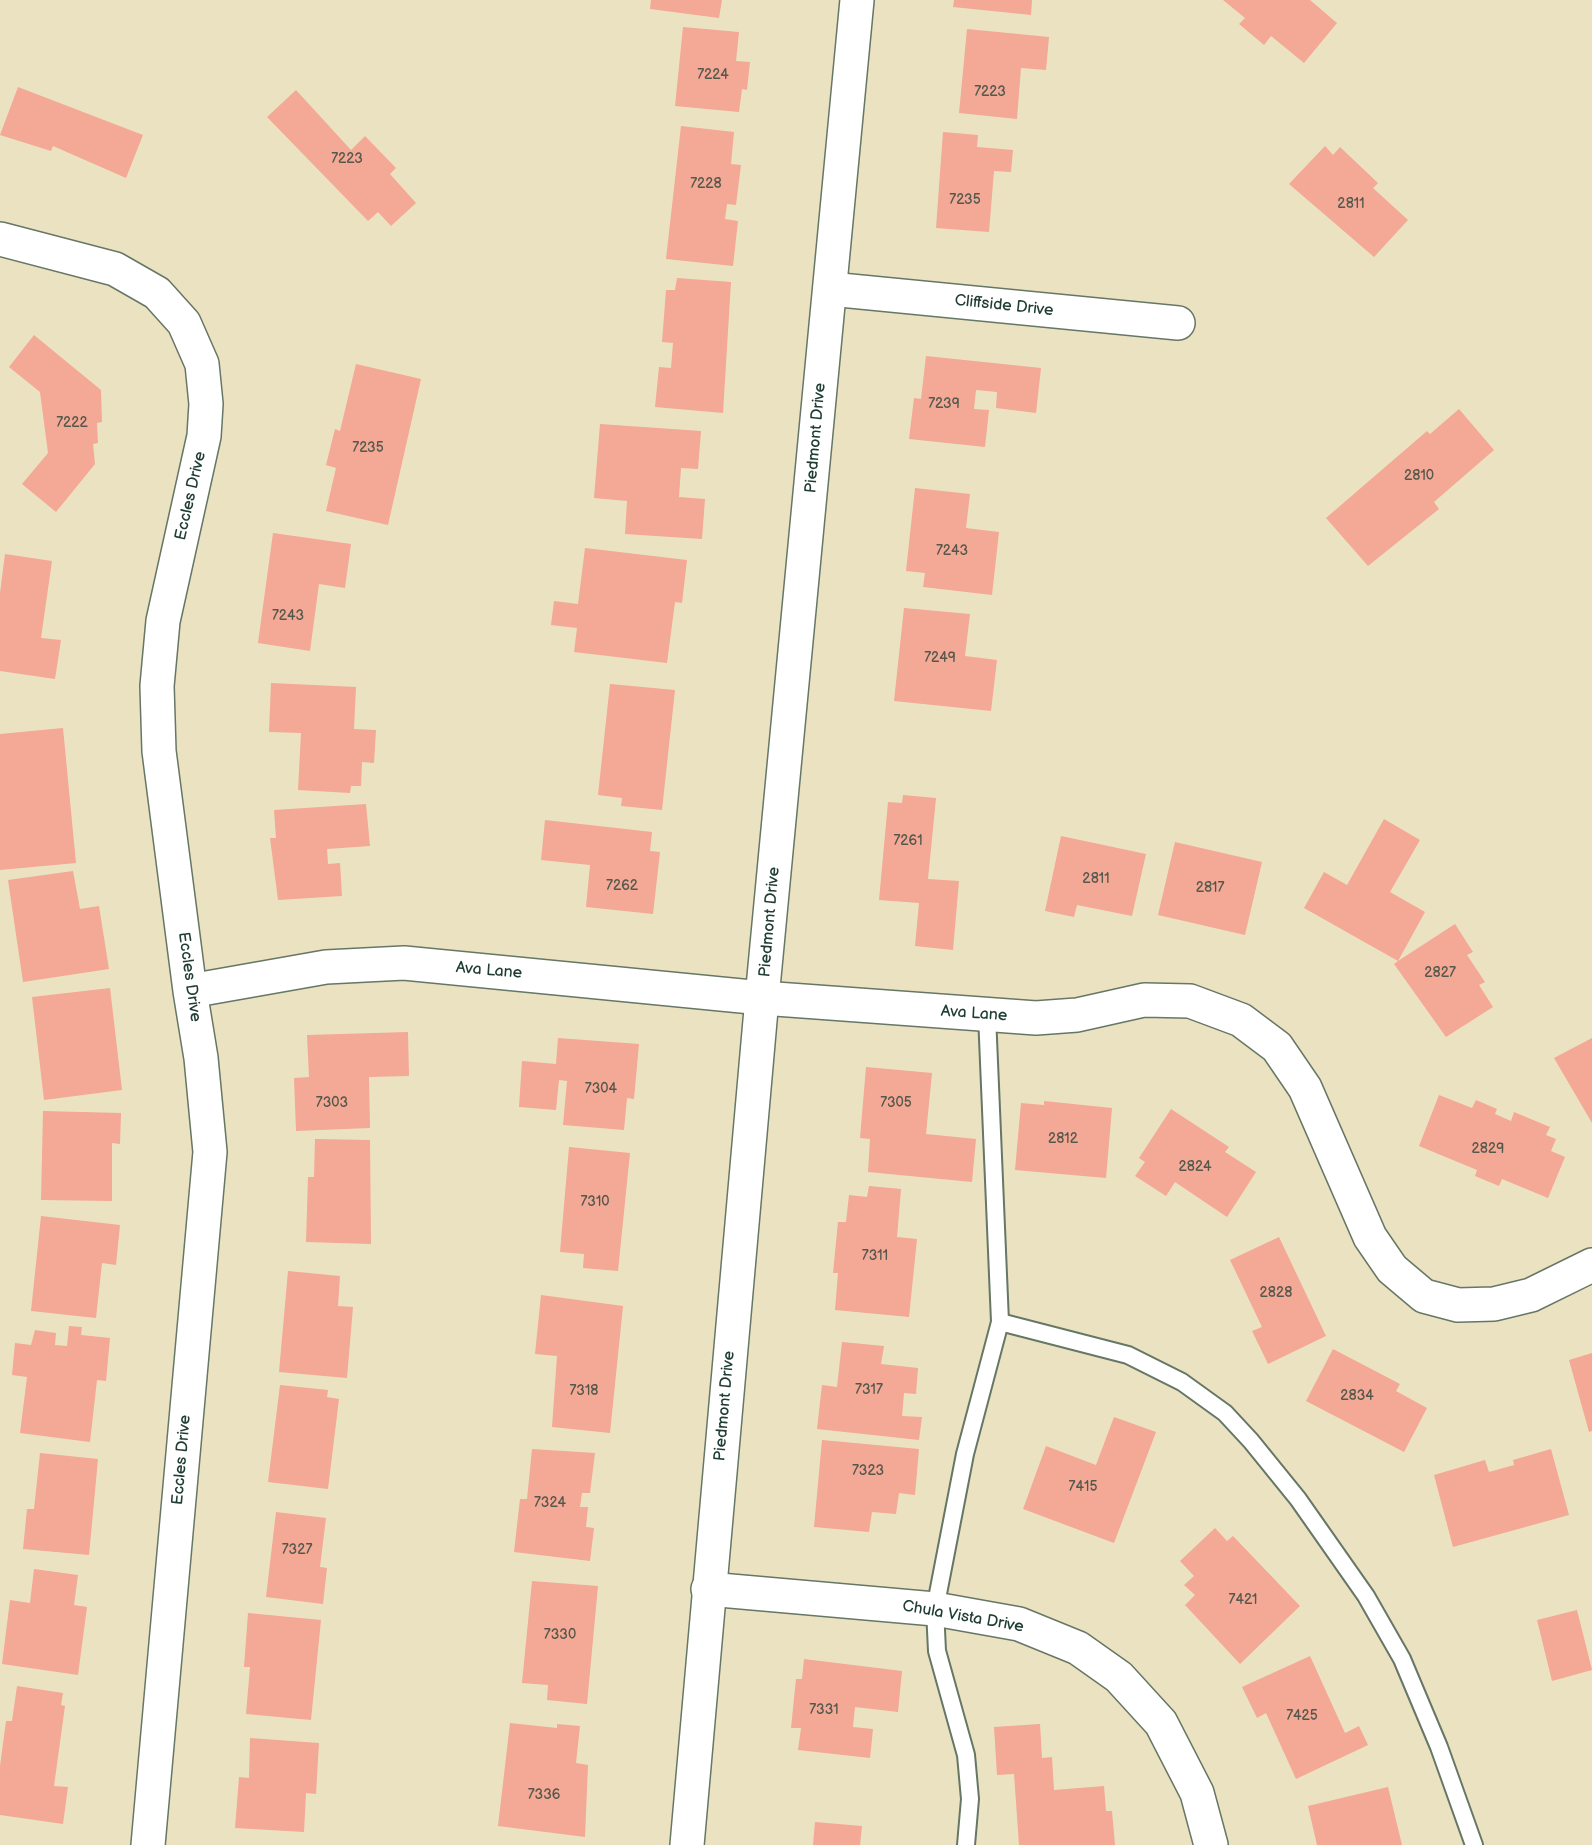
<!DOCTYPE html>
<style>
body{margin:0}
canvas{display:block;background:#ebe2c1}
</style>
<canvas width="1592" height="1845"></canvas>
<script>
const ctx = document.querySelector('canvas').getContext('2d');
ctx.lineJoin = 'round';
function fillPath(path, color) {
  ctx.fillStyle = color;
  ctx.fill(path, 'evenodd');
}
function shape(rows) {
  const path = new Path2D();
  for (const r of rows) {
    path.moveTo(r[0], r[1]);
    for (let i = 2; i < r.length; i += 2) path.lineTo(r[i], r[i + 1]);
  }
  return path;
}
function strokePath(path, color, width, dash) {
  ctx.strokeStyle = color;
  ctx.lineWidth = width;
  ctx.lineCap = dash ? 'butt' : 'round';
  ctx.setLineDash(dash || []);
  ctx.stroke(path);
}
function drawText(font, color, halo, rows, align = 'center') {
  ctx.font = font + ' "Balsamiq Sans",sans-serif';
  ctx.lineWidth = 6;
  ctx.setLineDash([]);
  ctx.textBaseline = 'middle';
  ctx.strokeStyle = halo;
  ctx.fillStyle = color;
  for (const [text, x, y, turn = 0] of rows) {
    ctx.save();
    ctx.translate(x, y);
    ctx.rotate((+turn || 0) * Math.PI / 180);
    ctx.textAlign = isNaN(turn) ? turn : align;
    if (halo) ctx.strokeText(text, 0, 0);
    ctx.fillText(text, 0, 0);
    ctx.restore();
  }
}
const building = shape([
 [651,0,722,0,719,18,650,9],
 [954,0,1032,0,1031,15,953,7],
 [1223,0,1310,0,1337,23,1304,63,1271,36,1264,45,1239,24,1245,18],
 [683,27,739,32,736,61,750,62,747,90,742,89,739,112,675,106],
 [967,29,1049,37,1046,70,1021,68,1017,119,959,113],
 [18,87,143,135,126,178,53,146,51,151,0,135],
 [296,90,351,150,365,136,396,168,390,174,416,203,391,226,378,212,368,221,267,117],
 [681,126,734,132,731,164,741,165,736,205,727,204,725,219,738,221,733,266,666,259],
 [943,132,978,135,977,147,1013,150,1011,172,994,171,989,232,936,228],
 [1325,146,1333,155,1340,147,1378,183,1373,188,1408,220,1374,257,1289,184],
 [677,278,731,282,723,413,655,407,659,367,671,368,673,343,662,342,666,290,675,290],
 [34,335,101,390,102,422,97,423,98,443,93,444,95,464,56,512,22,484,48,453,40,392,9,367],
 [926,356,1041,368,1036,413,996,408,997,392,976,390,974,409,989,410,985,447,909,439,914,398,921,399],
 [356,364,421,379,388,525,326,511,336,468,326,465,335,429,340,431],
 [1459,409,1494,450,1434,502,1439,509,1368,566,1326,518,1427,431,1430,434],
 [600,424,701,431,698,469,681,468,679,497,705,499,702,539,625,534,627,501,594,498],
 [915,488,970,494,966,528,999,532,992,595,923,587,925,573,906,571],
 [273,533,351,544,345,588,319,584,310,651,258,643],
 [585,548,687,560,682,603,675,602,667,663,574,652,577,628,551,625,554,601,578,604],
 [5,554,52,561,41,638,61,640,55,679,0,671,0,593],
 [904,608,970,614,965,656,997,660,991,711,894,701],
 [271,683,356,687,354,729,376,730,374,763,362,762,361,786,351,786,350,793,298,790,301,733,269,732],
 [610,684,675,690,662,810,621,806,622,798,598,795],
 [63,728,76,863,0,870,0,734],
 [903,795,936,798,928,879,959,881,953,950,915,946,919,903,879,900,888,802,902,803],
 [366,804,370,846,327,849,328,864,340,863,342,896,278,900,270,838,276,838,274,810],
 [1384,819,1420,840,1390,892,1425,912,1398,961,1455,924,1473,952,1467,955,1485,982,1479,985,1493,1007,1446,1037,1394,964,1398,961,1304,908,1324,872,1347,885],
 [545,820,652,832,650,851,660,852,653,914,586,907,590,865,541,860],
 [1061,836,1146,854,1132,916,1077,905,1074,917,1045,911],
 [1175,842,1262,862,1245,935,1158,915],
 [73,871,80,909,99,906,109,969,23,982,8,880],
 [110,988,122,1090,44,1100,32,997],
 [408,1032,409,1076,369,1077,370,1128,296,1131,294,1078,309,1077,307,1035],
 [558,1038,639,1044,634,1099,627,1098,624,1130,563,1125,567,1081,559,1080,556,1110,519,1107,522,1061,556,1064],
 [1592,1038,1592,1123,1554,1058],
 [866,1067,932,1073,926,1134,976,1139,972,1182,868,1172,870,1139,860,1138],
 [1439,1095,1472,1108,1476,1100,1497,1109,1495,1114,1511,1121,1514,1112,1550,1127,1546,1135,1556,1139,1551,1151,1565,1157,1548,1198,1502,1179,1499,1186,1475,1176,1477,1170,1419,1146],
 [1044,1101,1112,1108,1106,1178,1015,1170,1021,1103,1044,1105],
 [1171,1109,1229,1147,1225,1152,1256,1172,1227,1217,1175,1182,1166,1196,1135,1176,1145,1162,1139,1158],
 [43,1111,121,1113,120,1144,112,1143,112,1201,41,1200],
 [315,1139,370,1140,371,1244,306,1242,308,1177,314,1177],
 [569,1147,630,1153,618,1271,583,1268,584,1254,560,1252],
 [869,1186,901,1189,897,1237,917,1239,909,1317,835,1310,838,1273,833,1273,838,1222,846,1222,849,1195,867,1197],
 [41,1216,120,1225,116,1265,102,1263,96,1318,31,1311],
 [1279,1237,1326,1336,1268,1364,1252,1331,1262,1327,1230,1260],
 [288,1271,340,1276,338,1306,353,1307,347,1378,279,1372],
 [541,1295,623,1306,610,1433,552,1427,557,1356,535,1354],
 [69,1326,82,1327,81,1335,110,1338,106,1381,97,1380,90,1442,20,1433,27,1377,12,1375,15,1343,31,1345,35,1330,56,1333,55,1345,67,1346],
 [842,1342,884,1346,881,1364,918,1368,916,1394,904,1393,902,1416,922,1417,919,1440,817,1429,822,1385,837,1387],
 [1333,1349,1400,1384,1396,1391,1427,1408,1404,1452,1306,1401],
 [1592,1353,1592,1431,1589,1432,1569,1360],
 [280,1385,328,1390,327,1397,339,1399,328,1489,268,1482],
 [1114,1417,1156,1432,1114,1543,1023,1509,1046,1446,1096,1465],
 [822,1440,919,1449,915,1495,899,1493,896,1514,872,1512,869,1532,814,1527],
 [532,1449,595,1453,590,1493,582,1493,580,1507,588,1507,586,1527,594,1528,590,1561,514,1552,520,1499,527,1499],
 [1551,1449,1569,1515,1453,1547,1434,1475,1485,1460,1489,1472,1514,1465,1513,1460],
 [40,1453,98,1459,89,1555,23,1549,27,1509,34,1509],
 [276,1512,326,1518,320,1567,327,1568,323,1604,266,1597],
 [1215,1528,1227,1541,1233,1536,1300,1606,1240,1664,1185,1605,1195,1595,1184,1585,1194,1576,1180,1561],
 [34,1569,78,1575,74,1605,87,1607,78,1675,2,1664,10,1600,30,1603],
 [532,1581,598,1586,587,1704,547,1700,548,1685,522,1683],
 [1577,1610,1592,1670,1552,1681,1537,1620],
 [248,1613,321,1620,311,1720,246,1714,250,1667,244,1667],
 [1310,1656,1345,1733,1359,1726,1368,1745,1296,1779,1266,1713,1257,1718,1242,1687],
 [804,1659,902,1671,898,1712,855,1707,853,1727,873,1729,870,1758,798,1750,801,1728,791,1728,796,1679,802,1679],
 [17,1686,63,1693,61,1705,65,1706,54,1786,68,1787,63,1824,0,1815,0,1766,6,1721,12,1721],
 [510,1723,557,1728,557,1724,580,1726,576,1763,588,1765,585,1837,498,1826],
 [1040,1724,1042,1758,1052,1757,1054,1790,1104,1786,1106,1811,1112,1811,1115,1845,1019,1845,1014,1774,997,1775,994,1727],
 [250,1738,319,1743,316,1794,306,1793,304,1832,235,1828,239,1777,249,1778],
 [1388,1787,1402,1845,1317,1845,1308,1806],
 [815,1822,862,1826,860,1845,813,1845]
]);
const lane = shape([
 [1000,1322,1128,1355,1182,1382,1225,1413,1251,1441,1298,1499,1366,1596,1402,1659,1439,1747,1474,1845],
 [966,1845,970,1799,966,1755,937,1651,935,1609,965,1454,1000,1322,987,1015]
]);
const street = shape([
 [0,239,115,269,157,293,184,323,202,364,206,404,204,436,163,621,157,686,159,751,190,991,201,1058,210,1152,148,1845],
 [830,289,1178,323],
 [190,991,326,967,404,963,762,998,1036,1018,1077,1015,1144,1000,1190,1001,1241,1020,1277,1047,1305,1088,1370,1237,1392,1269,1424,1296,1458,1305,1494,1304,1531,1295,1592,1265],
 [708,1589,935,1609,1019,1624,1078,1648,1119,1677,1161,1723,1197,1793,1211,1845]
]);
const secondary = shape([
 [687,1845,762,998,857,0]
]);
const numberNames = [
 ["7224",713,75],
 ["7223",990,92],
 ["7223",347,159],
 ["7228",706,184],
 ["7235",965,200],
 ["2811",1351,204],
 ["7239",944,404],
 ["7222",72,423],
 ["7235",368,448],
 ["2810",1419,476],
 ["7243",952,551],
 ["7243",288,616],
 ["7249",940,658],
 ["7261",908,841],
 ["2811",1096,879],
 ["7262",622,886],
 ["2817",1210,888],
 ["2827",1440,973],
 ["7304",601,1089],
 ["7303",332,1103],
 ["7305",896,1103],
 ["2812",1063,1139],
 ["2829",1488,1149],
 ["2824",1195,1167],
 ["7310",595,1202],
 ["7311",875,1256],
 ["2828",1276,1293],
 ["7317",869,1390],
 ["7318",584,1391],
 ["2834",1357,1396],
 ["7323",868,1471],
 ["7415",1083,1487],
 ["7324",550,1503],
 ["7327",297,1550],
 ["7421",1243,1600],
 ["7330",560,1635],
 ["7331",824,1710],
 ["7425",1302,1716],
 ["7336",544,1795]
];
const streetNames = [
 ["Cliffside Drive",1004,306,6],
 ["Piedmont Drive",816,438,-85],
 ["Eccles Drive",191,496,-77],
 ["Piedmont Drive",770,922,-85],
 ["Ava Lane",489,971,5],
 ["Eccles Drive",189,977,82],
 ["Ava Lane",974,1014,4],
 ["Piedmont Drive",725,1406,-85],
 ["Eccles Drive",182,1460,-85],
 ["Chula Vista Drive",963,1617,10]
];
fillPath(building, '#f4a896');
strokePath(lane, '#667765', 20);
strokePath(street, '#667765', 36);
strokePath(secondary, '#667765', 36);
strokePath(lane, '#fff', 16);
strokePath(street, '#fff', 33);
strokePath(secondary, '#fff', 33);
drawText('14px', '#54584c', null, numberNames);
drawText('16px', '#1f3d34', '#fff', streetNames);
</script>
